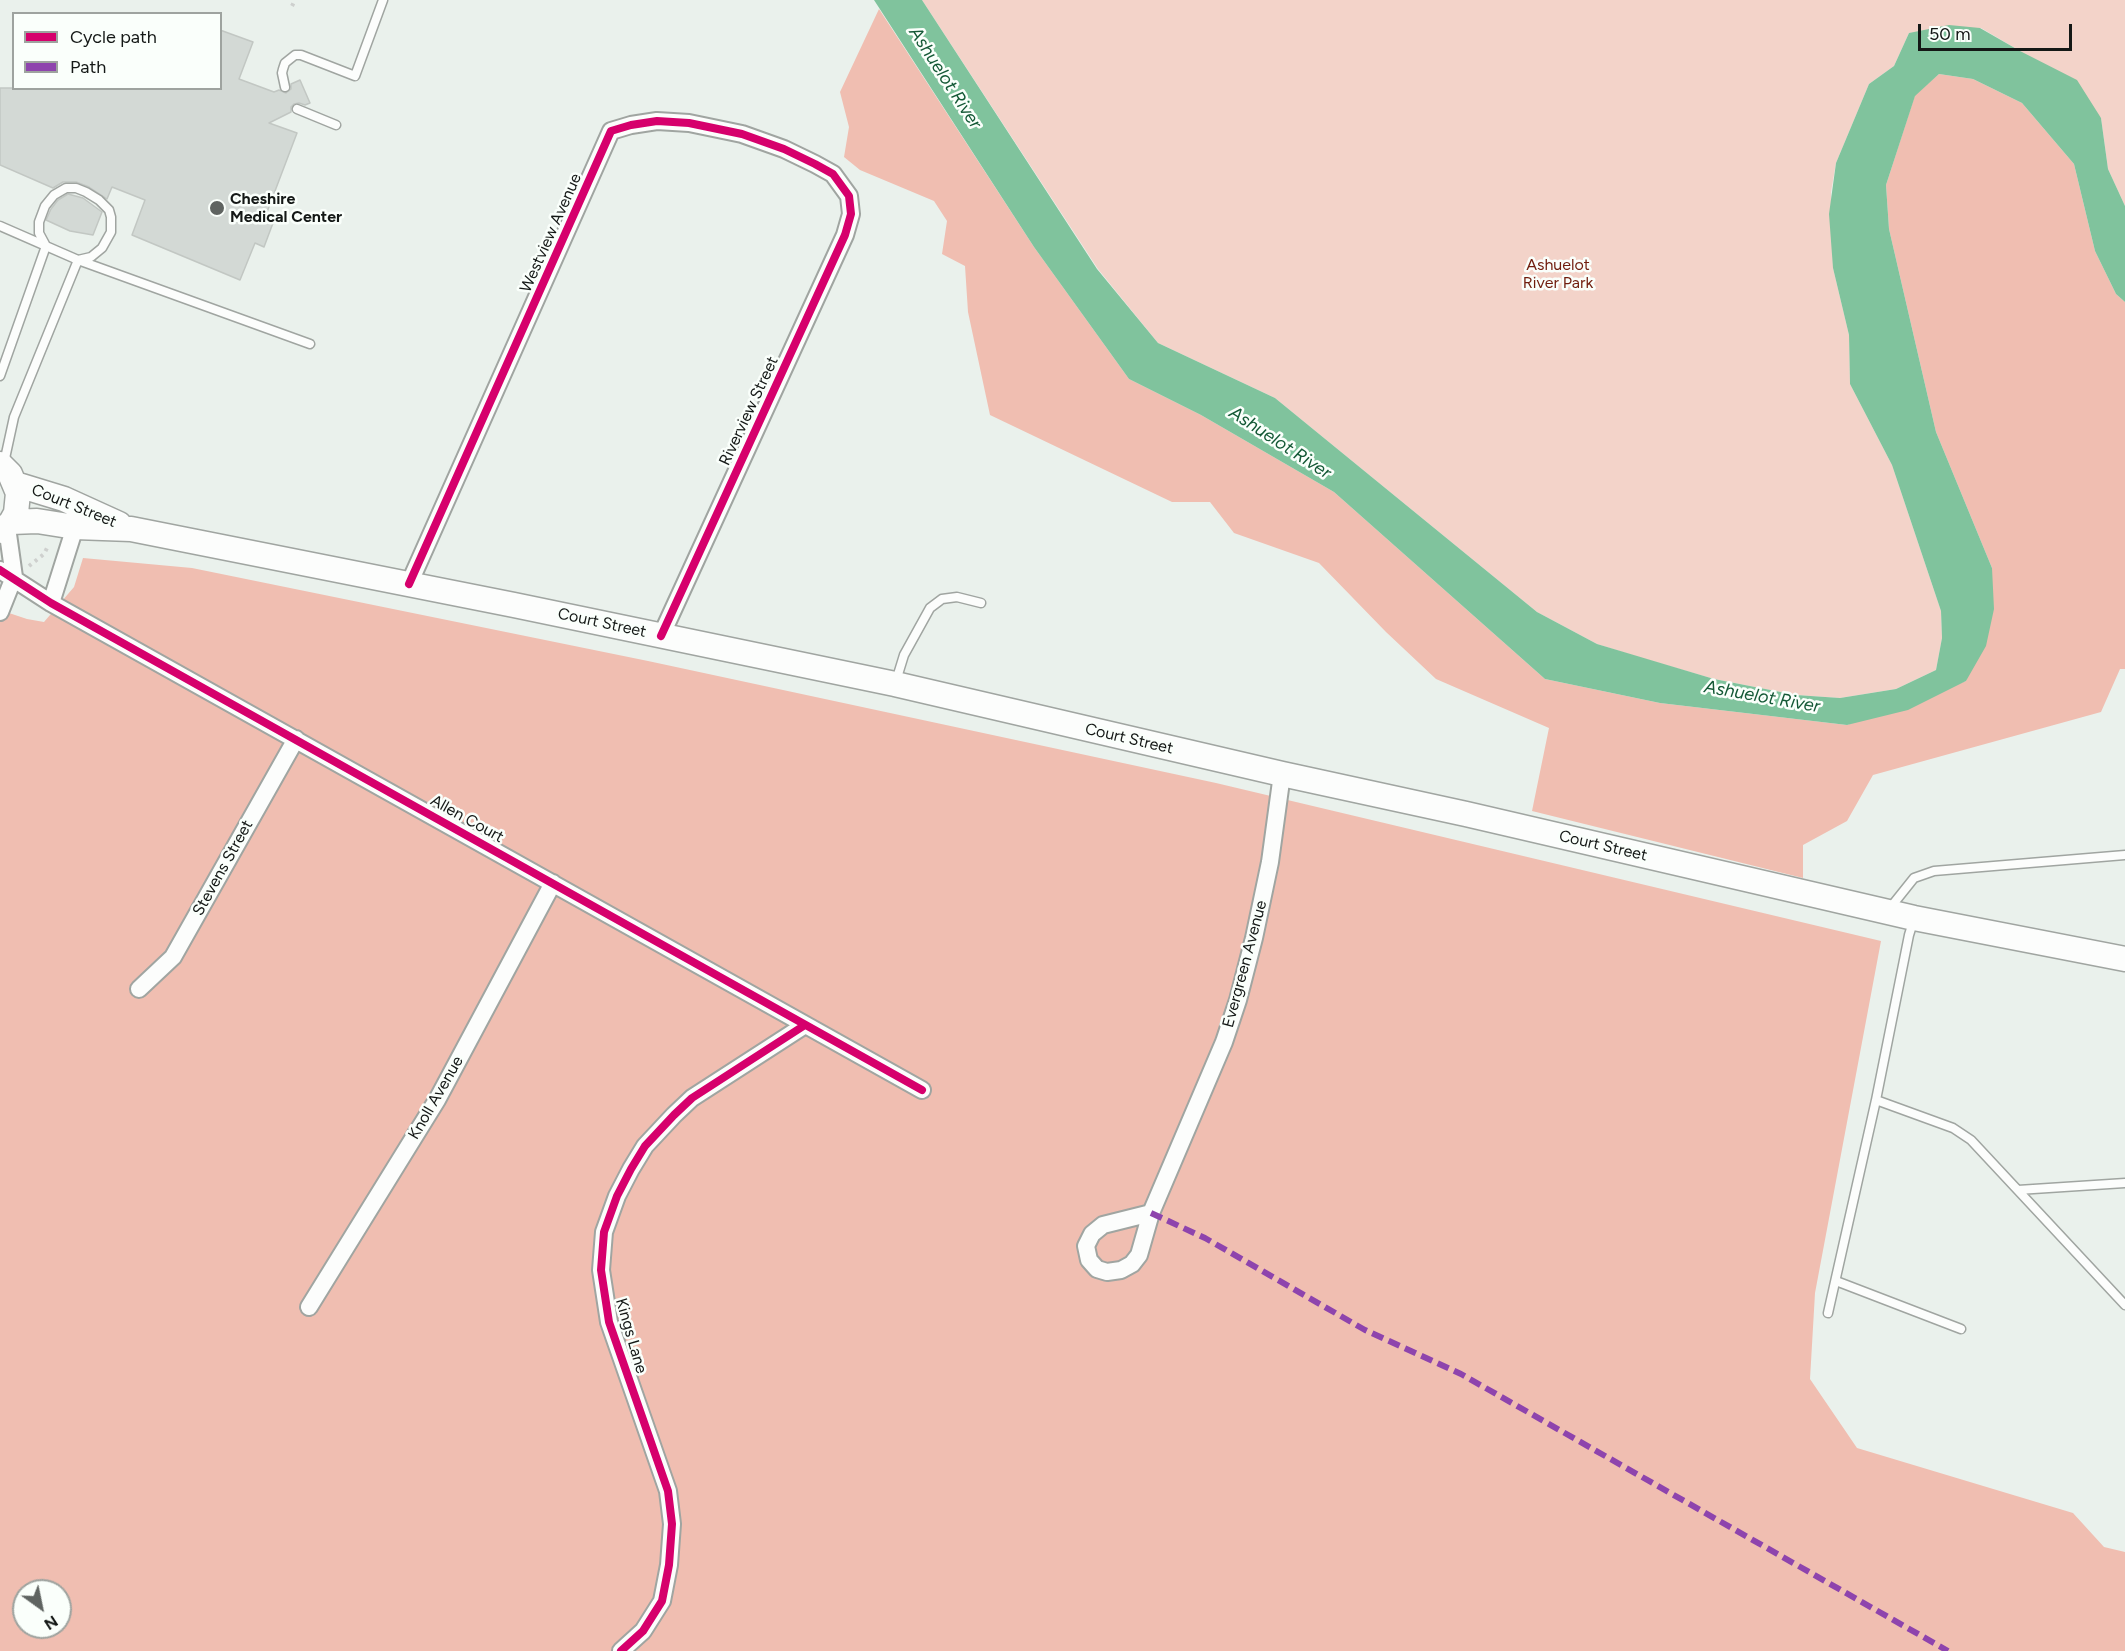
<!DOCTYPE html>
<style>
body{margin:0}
#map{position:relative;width:2125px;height:1651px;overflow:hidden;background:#eaf1ec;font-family:Figtree,sans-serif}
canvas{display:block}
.legend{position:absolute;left:12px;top:12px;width:210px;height:78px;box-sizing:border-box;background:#fafffb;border:2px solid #9ea39f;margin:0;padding:8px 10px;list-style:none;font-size:18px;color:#141816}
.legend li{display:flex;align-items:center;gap:12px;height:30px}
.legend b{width:30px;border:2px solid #9ea39f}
.north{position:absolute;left:12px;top:1579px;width:60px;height:60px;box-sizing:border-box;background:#fafffb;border:2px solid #9ea39f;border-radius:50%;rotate:147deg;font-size:16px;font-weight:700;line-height:24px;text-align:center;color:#141816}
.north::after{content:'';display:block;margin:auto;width:21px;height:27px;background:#5f6461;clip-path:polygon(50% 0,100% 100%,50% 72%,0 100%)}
.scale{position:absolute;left:1918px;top:24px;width:154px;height:27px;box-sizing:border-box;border:3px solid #141816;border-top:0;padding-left:8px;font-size:18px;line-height:21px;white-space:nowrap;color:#141816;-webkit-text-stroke:4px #fafffb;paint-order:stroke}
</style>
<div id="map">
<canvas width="2125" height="1651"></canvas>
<ul class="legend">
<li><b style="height:8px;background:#d6006c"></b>Cycle path</li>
<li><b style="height:8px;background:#8e44ad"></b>Path</li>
</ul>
<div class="north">N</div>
<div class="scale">50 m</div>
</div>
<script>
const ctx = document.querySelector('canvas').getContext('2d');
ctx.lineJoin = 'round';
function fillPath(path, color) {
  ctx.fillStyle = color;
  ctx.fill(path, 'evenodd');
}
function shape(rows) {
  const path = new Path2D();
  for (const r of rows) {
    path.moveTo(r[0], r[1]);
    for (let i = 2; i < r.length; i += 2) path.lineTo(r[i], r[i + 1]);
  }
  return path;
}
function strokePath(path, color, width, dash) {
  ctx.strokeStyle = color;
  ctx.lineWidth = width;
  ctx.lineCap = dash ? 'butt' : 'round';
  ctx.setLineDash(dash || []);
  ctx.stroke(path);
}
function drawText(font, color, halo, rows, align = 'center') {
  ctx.font = font + ' Figtree,sans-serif';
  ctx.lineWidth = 5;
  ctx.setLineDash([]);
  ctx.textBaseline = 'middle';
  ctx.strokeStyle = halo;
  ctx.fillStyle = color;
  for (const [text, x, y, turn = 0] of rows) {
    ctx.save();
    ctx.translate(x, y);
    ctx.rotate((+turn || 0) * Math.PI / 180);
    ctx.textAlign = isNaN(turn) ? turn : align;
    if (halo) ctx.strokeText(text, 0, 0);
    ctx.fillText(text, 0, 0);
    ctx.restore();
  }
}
const green = shape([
 [922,0,2125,0,2125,206,2108,169,2101,118,2020,51,1981,28,1909,33,1894,66,1869,84,1836,163,1831,192,1833,268,1849,335,1850,384,1892,465,1941,611,1942,638,1936,670,1896,689,1840,698,1796,695,1714,679,1638,657,1597,644,1537,612,1275,398,1158,343,1098,269]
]);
const forest = shape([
 [879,9,1034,247,1129,379,1201,415,1334,492,1545,679,1660,703,1847,725,1966,681,1992,568,1936,432,1889,229,1886,185,1915,95,1939,74,1973,79,2022,103,2074,164,2095,251,2116,294,2125,302,2125,669,2120,669,2101,712,1873,775,1847,821,1803,845,1803,878,1532,811,1549,728,1436,679,1386,632,1319,563,1234,533,1210,502,1172,502,990,415,968,312,965,266,942,254,947,221,934,201,860,170,844,157,849,127,840,92],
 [83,558,192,568,648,661,1216,783,1881,941,1815,1293,1810,1379,1857,1448,2073,1513,2104,1547,2125,1552,2125,1651,0,1651,0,610,27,619,44,622,74,587],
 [24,1591,60,1591,60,1627,24,1627]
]);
const water = shape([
 [874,0,922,0,1097,269,1158,343,1275,398,1537,612,1597,644,1714,679,1796,695,1840,698,1896,689,1936,670,1942,638,1941,611,1892,465,1850,384,1849,335,1833,268,1829,214,1836,163,1869,84,1894,66,1909,33,1949,25,1980,28,2020,51,2077,80,2101,118,2108,169,2125,206,2125,302,2116,294,2095,251,2074,164,2022,103,1973,79,1939,74,1915,96,1886,185,1889,229,1936,432,1992,568,1994,609,1986,646,1966,681,1908,710,1847,725,1660,703,1545,679,1334,492,1201,415,1129,379,1034,247]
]);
const building = shape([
 [220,30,253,42,239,79,274,92,279,90,286,93,291,89,291,84,300,80,310,103,305,105,299,103,294,104,291,107,291,112,269,123,297,133,264,220,273,223,264,247,255,243,240,280,132,235,145,200,112,187,107,199,89,187,76,182,63,182,53,188,0,165,0,88,220,88,220,30],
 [68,194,83,198,102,212,93,235,70,231,46,220,51,209,58,200,68,194]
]);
const path = shape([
 [292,6,295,0],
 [29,566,44,554,48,546]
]);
const service = shape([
 [285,87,282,73,283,69,285,63,295,55,301,55,355,76,383,0],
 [297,109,336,125],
 [0,226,78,260,310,344],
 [0,376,46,246,39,233,39,222,45,206,54,195,66,188,76,188,86,192,99,200,109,210,111,217,111,232,102,248,91,257,78,260,14,417,4,463],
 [896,681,904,655,930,608,942,599,957,597,981,603],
 [1890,908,1914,878,1934,871,2125,855],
 [1876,1100,1953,1128,1971,1140,2125,1305],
 [2018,1190,2125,1183],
 [1836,1281,1961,1329],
 [1828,1313,1876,1100,1909,935,1914,919]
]);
const minor = shape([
 [0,570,51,603,922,1090],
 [409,584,611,131,631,125,657,121,689,123,742,134,784,149,815,164,833,174,849,196,851,214,845,235,661,636],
 [51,603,75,527],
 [0,612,14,577,7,527],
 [139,989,173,957,296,739],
 [1151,1213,1103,1225,1092,1234,1086,1246,1089,1260,1097,1269,1107,1272,1121,1270,1132,1264,1139,1255,1151,1213,1224,1042,1238,1000,1254,938,1270,862,1282,774],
 [309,1307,437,1100,553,883],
 [621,1651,643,1631,662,1601,669,1565,672,1524,668,1491,609,1322,601,1270,604,1232,617,1196,631,1169,645,1146,674,1115,692,1098,805,1025]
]);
const secondary = shape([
 [0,464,10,474,18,493,16,513,11,522,2,531],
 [15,484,64,499,119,524],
 [11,522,37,521,75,527,131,529,514,605,895,684,1282,774,1466,814,1914,918,2125,959]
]);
const quiet = shape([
 [1151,1213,1205,1238,1365,1330,1461,1374,1948,1651]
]);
const cycleway = shape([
 [0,570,51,603,922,1090],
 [409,584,611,131,631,125,657,121,689,123,742,134,784,149,815,164,833,174,849,196,851,214,845,235,661,636],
 [621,1651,643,1631,662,1601,669,1565,672,1524,668,1491,609,1322,601,1270,604,1232,617,1196,631,1169,645,1146,674,1115,692,1098,805,1025]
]);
const markers = [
 [217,208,8,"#5f6461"]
];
const poiNames = [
 ["Cheshire",230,199],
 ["Medical Center",230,217]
];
const streetNames = [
 ["Westview Avenue",551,233,-66],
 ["Riverview Street",749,411,-65],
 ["Court Street",74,506,22],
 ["Court Street",602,623,12],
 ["Court Street",1129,739,13],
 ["Allen Court",467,819,29],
 ["Court Street",1603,846,13],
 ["Stevens Street",223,868,-61],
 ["Evergreen Avenue",1245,964,-75],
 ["Knoll Avenue",436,1098,-60],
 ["Kings Lane",631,1336,74]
];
const parkNames = [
 ["Ashuelot",1558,265],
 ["River Park",1558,283]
];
const waterNames = [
 ["Ashuelot River",945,78,57],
 ["Ashuelot River",1280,443,33],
 ["Ashuelot River",1762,697,10]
];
fillPath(green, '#f3d3c9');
fillPath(forest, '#f0beb1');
fillPath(water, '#80c39d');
fillPath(building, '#d3d9d5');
strokePath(building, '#c2c7c3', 1.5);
strokePath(service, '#a0a5a1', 11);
strokePath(minor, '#a0a5a1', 20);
strokePath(secondary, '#a0a5a1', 27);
strokePath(path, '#ced0ce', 4, [3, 4.5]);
strokePath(service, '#fcfdfc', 8);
strokePath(minor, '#fcfdfc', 16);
strokePath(secondary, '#fcfdfc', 24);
strokePath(quiet, '#8e44ad', 6, [12, 6]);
strokePath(cycleway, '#d6006c', 8);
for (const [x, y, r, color] of markers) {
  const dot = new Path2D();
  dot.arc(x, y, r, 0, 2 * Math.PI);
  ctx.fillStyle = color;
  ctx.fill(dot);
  strokePath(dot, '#fafffb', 2);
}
drawText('bold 16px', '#141816', '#fafffb', poiNames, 'left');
drawText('16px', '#141816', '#fafffb', streetNames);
drawText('16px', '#701d0d', '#fafffb', parkNames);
drawText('italic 18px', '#145936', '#fafffb', waterNames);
</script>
